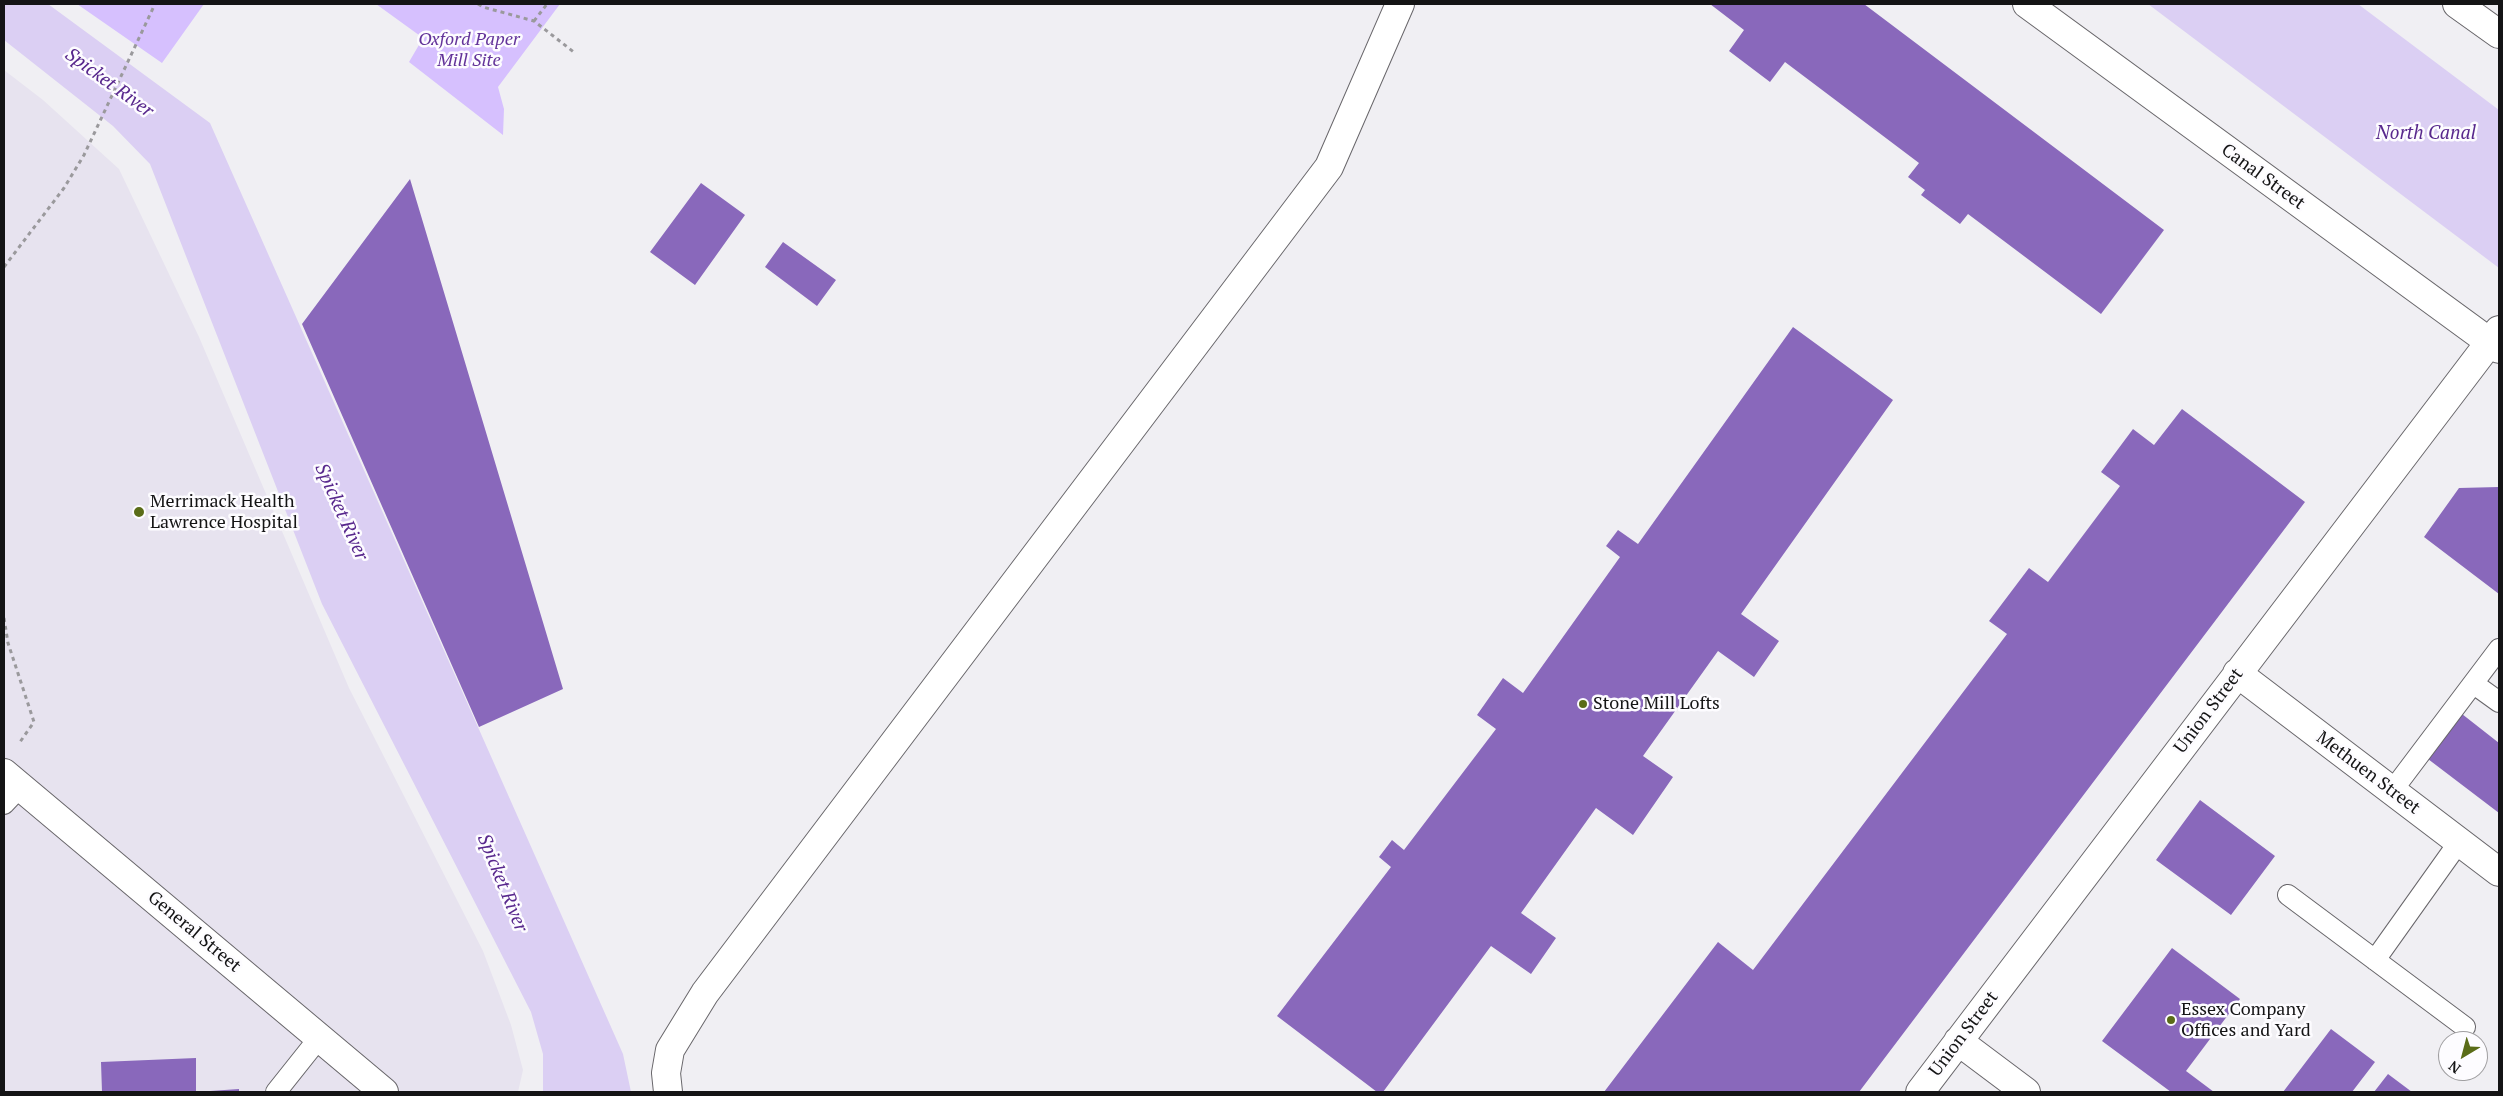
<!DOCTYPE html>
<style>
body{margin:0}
#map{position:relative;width:2503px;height:1096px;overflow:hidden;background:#f0eff3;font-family:"PT Serif",serif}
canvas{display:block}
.frame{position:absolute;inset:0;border:5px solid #141415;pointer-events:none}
.north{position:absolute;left:2438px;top:1031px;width:50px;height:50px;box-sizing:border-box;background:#fdfcff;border:1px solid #a09fa1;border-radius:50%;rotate:217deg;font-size:14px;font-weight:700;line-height:20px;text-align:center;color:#141415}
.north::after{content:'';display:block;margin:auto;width:18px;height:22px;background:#5a6c18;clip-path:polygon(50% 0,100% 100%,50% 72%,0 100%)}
</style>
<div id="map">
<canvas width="2503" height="1096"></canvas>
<div class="frame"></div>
<div class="north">N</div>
</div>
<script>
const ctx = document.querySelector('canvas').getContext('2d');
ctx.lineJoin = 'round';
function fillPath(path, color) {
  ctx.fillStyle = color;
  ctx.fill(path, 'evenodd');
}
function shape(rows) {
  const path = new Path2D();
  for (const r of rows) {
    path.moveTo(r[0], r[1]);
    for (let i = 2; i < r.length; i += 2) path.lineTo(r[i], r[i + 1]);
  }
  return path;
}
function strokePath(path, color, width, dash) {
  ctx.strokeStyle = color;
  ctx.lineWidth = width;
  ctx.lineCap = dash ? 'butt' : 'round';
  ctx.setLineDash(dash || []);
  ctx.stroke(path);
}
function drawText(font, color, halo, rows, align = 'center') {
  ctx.font = font + ' "PT Serif",serif';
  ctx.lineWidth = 5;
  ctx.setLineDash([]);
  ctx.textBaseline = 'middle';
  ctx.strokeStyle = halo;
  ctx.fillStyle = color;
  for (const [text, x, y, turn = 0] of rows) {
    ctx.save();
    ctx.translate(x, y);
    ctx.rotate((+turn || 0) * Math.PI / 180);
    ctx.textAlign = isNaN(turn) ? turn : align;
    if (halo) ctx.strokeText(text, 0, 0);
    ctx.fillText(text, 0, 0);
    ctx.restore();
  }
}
const built = shape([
 [4,70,43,100,119,169,199,337,349,688,483,951,511,1025,523,1070,518,1092,4,1092]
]);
const green = shape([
 [77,4,204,4,162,63],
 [376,4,560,4,498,87,504,109,503,135,409,62,423,38]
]);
const water = shape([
 [4,4,48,4,210,123,623,1054,631,1092,543,1092,543,1054,531,1012,322,604,150,164,113,126,4,40],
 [2148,4,2358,4,2499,110,2499,268]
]);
const building = shape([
 [1710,4,1864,4,2164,230,2101,314,1968,214,1960,224,1921,195,1925,190,1908,177,1919,163,1785,62,1770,82,1729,51,1744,30],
 [410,179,563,689,479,727,302,324],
 [701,183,745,215,695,285,650,252],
 [783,242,836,280,817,306,765,267],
 [1793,327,1893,400,1741,614,1779,641,1754,677,1718,651,1643,756,1673,777,1633,835,1596,808,1521,913,1556,938,1531,974,1491,946,1383,1092,1377,1092,1277,1016,1391,867,1379,857,1392,840,1404,850,1496,729,1477,715,1503,678,1523,693,1620,557,1606,546,1618,530,1638,544],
 [2182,409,2305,502,1859,1092,1604,1092,1718,942,1753,970,2007,634,1989,621,2029,568,2048,582,2120,486,2101,472,2133,429,2154,445],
 [2499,487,2499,594,2424,537,2459,488],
 [2462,714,2499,743,2499,813,2428,759],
 [2200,800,2275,856,2231,915,2156,860],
 [2172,948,2240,999,2186,1071,2214,1092,2171,1092,2102,1041],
 [2331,1029,2375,1062,2352,1092,2283,1092],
 [196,1058,196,1092,102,1092,101,1062],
 [2388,1074,2412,1092,2374,1092],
 [239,1089,239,1092,210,1092,210,1091]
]);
const path = shape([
 [478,4,483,7,534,21,575,53],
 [534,21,547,4],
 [4,267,64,188,84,155,155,4],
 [4,618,8,643,34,722,20,742]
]);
const lane = shape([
 [2474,684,2499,702],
 [2392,791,2499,649],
 [4,804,20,787],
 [2288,895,2465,1027],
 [2375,960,2459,842],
 [276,1092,319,1038]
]);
const street = shape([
 [2457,4,2499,34],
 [668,1092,666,1073,670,1050,705,993,1329,167,1400,4]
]);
const secondary = shape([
 [2027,4,2499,349],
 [2237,673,2499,872],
 [4,773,384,1092],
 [1958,1041,2026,1092],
 [1920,1092,2499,330]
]);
const markers = [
 [139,512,6,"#5a6c18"],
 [1583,704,5,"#5a6c18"],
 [2171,1020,5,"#5a6c18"]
];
const parkNames = [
 ["Oxford Paper",469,40],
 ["Mill Site",469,61]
];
const streetNames = [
 ["Canal Street",2263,177,36],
 ["Union Street",2209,711,-53],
 ["Methuen Street",2368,773,37],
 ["General Street",194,932,40],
 ["Union Street",1964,1034,-53]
];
const poiNames = [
 ["Merrimack Health",150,502],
 ["Lawrence Hospital",150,523],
 ["Stone Mill Lofts",1593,704],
 ["Essex Company",2181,1010],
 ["Offices and Yard",2181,1031]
];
const waterNames = [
 ["Spicket River",109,83,36],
 ["North Canal",2426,134],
 ["Spicket River",341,512,66],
 ["Spicket River",502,883,68]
];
fillPath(built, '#e7e3ef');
fillPath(green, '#d6c0fe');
fillPath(water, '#dbcff3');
fillPath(building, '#8968bb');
strokePath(lane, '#68666a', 22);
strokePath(street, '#68666a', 30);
strokePath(secondary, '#68666a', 30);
strokePath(path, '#9a999c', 3, [4, 4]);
strokePath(lane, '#fff', 20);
strokePath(street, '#fff', 28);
strokePath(secondary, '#fff', 28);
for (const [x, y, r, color] of markers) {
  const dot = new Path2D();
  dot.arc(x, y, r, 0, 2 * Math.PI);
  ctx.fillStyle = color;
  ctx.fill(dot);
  strokePath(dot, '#fdfcff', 2);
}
drawText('italic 18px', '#63349a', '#fdfcff', parkNames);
drawText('18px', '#141415', '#fdfcff', streetNames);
drawText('18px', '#141415', '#fdfcff', poiNames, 'left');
drawText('italic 19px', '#58288d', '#fdfcff', waterNames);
</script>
